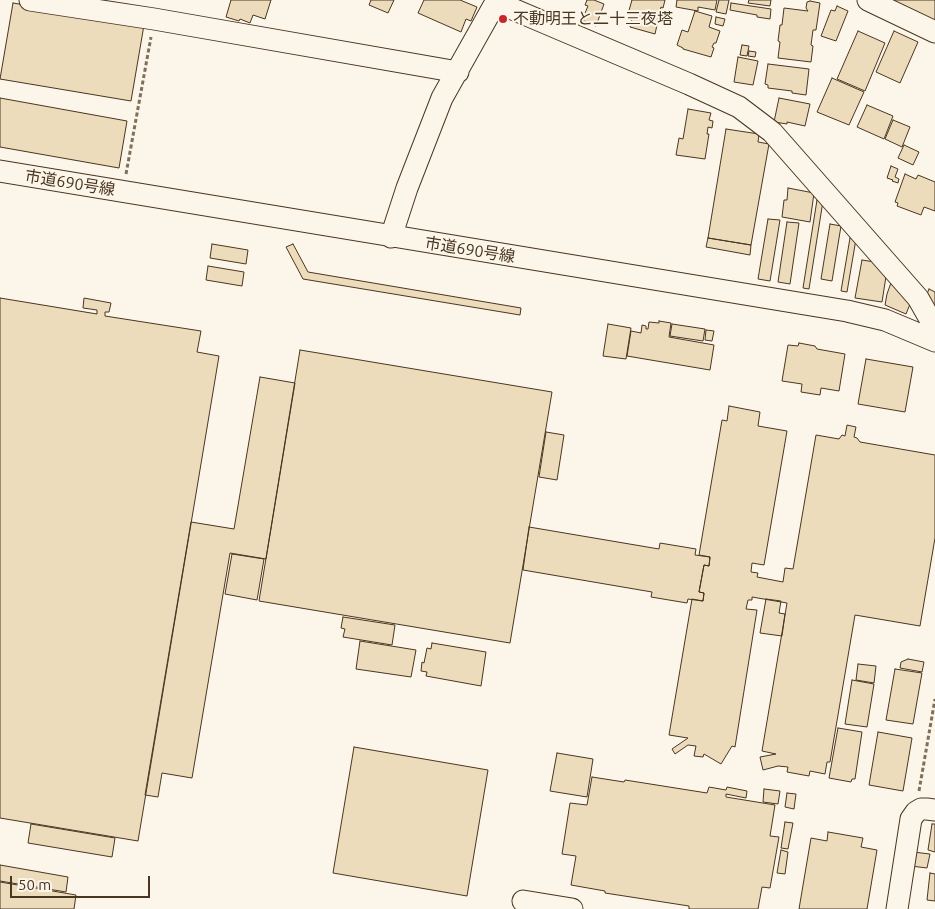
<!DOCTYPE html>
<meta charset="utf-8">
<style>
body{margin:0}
#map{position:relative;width:935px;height:909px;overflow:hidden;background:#fbf6e9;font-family:Ubuntu,sans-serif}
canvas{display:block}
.scale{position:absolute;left:10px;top:876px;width:140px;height:22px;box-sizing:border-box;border:2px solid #4a3520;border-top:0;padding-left:6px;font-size:15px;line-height:18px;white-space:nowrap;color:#4a3520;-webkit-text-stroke:4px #fbf6e9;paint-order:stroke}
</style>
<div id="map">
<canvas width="935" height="909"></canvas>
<div class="scale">50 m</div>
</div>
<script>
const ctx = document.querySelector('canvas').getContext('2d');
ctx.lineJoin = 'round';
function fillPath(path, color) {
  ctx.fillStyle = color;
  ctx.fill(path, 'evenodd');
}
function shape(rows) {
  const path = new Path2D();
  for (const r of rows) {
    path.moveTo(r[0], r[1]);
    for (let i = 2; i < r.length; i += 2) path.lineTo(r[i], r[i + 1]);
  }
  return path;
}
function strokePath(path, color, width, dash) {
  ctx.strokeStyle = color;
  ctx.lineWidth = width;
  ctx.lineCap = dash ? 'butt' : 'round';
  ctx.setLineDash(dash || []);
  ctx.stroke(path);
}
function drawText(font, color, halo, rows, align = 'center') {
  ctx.font = font + ' Ubuntu,"Noto Sans JP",sans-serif';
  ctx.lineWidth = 4;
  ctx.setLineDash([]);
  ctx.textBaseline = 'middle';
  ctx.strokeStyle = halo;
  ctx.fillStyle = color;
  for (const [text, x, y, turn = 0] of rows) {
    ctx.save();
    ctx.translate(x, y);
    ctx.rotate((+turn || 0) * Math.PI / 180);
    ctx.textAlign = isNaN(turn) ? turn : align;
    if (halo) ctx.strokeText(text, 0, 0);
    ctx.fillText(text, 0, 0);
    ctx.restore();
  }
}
const building = shape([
 [231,0,271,0,265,19,253,15,250,23,240,19,239,21,226,17,231,0],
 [371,0,394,0,388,13,369,5,371,0],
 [424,0,460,0,477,7,471,21,466,19,461,32,418,13,424,0],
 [587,0,594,0,604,4,596,26,582,20,588,6,585,5,587,0],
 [632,0,665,0,663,8,661,7,655,34,630,27,633,15,628,14,632,0],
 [677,0,717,0,715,10,698,7,698,11,676,7,677,0],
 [719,0,729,0,726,14,716,12,719,0],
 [749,0,771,0,770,6,748,3,749,0],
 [886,0,935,0,935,26,886,0],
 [810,1,820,3,816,30,813,30,811,45,813,46,811,62,778,58,780,42,778,41,780,25,782,25,784,8,808,11,806,8,807,2,810,1],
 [13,3,144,25,131,101,0,79,13,3],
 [731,3,771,9,770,19,757,17,757,15,730,10,731,3],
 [837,6,848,11,836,41,821,36,831,10,835,11,837,6],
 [695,11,712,16,709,27,720,31,716,43,714,43,712,47,714,48,711,57,683,49,683,48,677,45,682,30,688,32,695,11],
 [716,17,725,19,723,26,715,24,716,17],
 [858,31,885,43,865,91,837,79,858,31],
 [894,31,918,42,900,83,876,72,894,31],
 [742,45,749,46,747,56,740,55,742,45],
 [749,51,756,52,755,57,748,56,749,51],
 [738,57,758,61,753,85,734,82,738,57],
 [768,64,809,69,806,95,792,93,792,91,768,88,768,85,765,84,768,64],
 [832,78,864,92,849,125,817,112,832,78],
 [0,98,127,121,119,168,0,147,0,98],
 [779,98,810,104,805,126,787,122,787,124,774,122,779,98],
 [867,105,893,116,884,139,857,127,867,105],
 [688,109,711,113,709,120,713,121,712,128,708,127,707,134,709,134,705,159,676,155,679,138,683,139,688,109],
 [893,120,910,127,902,147,885,139,893,120],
 [726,129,759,134,758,142,769,144,751,245,708,238,726,129],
 [904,145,919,152,913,165,898,158,904,145],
 [891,166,898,169,895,177,899,179,898,183,892,181,893,180,887,178,891,166],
 [905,174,916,179,918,175,935,182,935,211,924,207,921,215,897,206,898,203,895,202,905,174],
 [788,188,814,193,810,222,782,217,784,200,787,200,788,188],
 [817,200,823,201,809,289,803,288,817,200],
 [768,219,780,220,770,281,758,279,768,219],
 [787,222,799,223,790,284,778,282,787,222],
 [830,224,841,226,832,281,821,279,830,224],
 [708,238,751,245,750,255,706,247,708,238],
 [850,238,856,239,847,292,841,291,850,238],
 [212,244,248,250,246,264,210,258,212,244],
 [293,244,308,272,521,308,520,315,303,279,286,247,293,244],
 [862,260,881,263,887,270,882,302,855,298,862,260],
 [208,266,244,272,242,286,206,280,208,266],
 [892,280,910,304,906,314,885,305,887,294,892,280],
 [929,289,935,292,935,308,925,299,929,289],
 [0,298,97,314,97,310,83,308,84,298,111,303,109,312,105,312,105,316,201,331,197,352,219,356,138,841,0,818,0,298],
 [659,321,671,323,669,337,714,345,710,370,627,356,631,331,641,333,642,325,646,326,646,329,648,329,649,322,659,323,659,321],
 [608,324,631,328,626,359,603,356,608,324],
 [672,324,705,329,703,341,670,336,672,324],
 [706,330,714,331,712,341,705,340,706,330],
 [799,343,815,346,817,349,845,354,839,391,821,388,820,395,801,392,802,384,782,381,788,345,798,346,799,343],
 [300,350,552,392,510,643,259,601,300,350],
 [866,359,913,367,905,412,858,404,866,359],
 [260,377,295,383,266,559,230,553,192,778,162,773,158,797,145,795,191,522,234,529,260,377],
 [729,406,760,412,758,426,787,431,764,565,752,563,751,572,758,573,757,577,783,582,785,568,793,569,816,435,839,439,842,435,845,436,847,425,856,427,854,437,857,438,860,442,935,455,935,538,920,626,855,615,830,762,827,762,825,774,810,771,809,776,787,772,788,767,778,766,763,770,760,757,776,754,762,751,787,603,752,597,752,600,748,600,746,609,757,610,735,747,732,746,721,764,704,754,703,757,694,756,696,746,688,745,675,754,672,749,688,738,669,735,692,599,703,601,704,593,699,592,704,565,709,566,710,557,699,555,722,420,727,421,729,406],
 [546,432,564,435,557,480,539,477,546,432],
 [529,527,659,549,660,543,696,549,695,555,710,557,709,566,704,565,699,592,704,593,703,601,688,599,687,603,651,597,652,592,523,570,529,527],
 [232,554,264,559,257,600,225,594,232,554],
 [766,599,781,601,779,613,785,614,782,636,760,633,766,599],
 [343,617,395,625,392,645,343,637,345,629,341,628,343,617],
 [360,641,416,650,411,677,356,669,360,641],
 [432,643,486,652,481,686,426,676,427,672,421,671,422,662,424,663,427,648,431,649,432,643],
 [908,659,924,662,922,672,900,668,901,662,908,659],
 [858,664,876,666,874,683,856,680,858,664],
 [895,669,922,673,913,724,886,720,895,669],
 [852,680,874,684,867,727,845,724,852,680],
 [838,728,862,732,855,779,852,779,851,782,829,778,838,728],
 [878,732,912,738,903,791,869,785,878,732],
 [354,747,488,770,467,896,333,873,354,747],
 [557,753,593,759,587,797,550,791,557,753],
 [592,777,624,782,625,780,707,793,709,787,726,790,727,787,747,791,746,798,726,794,726,797,775,805,770,836,779,837,770,888,762,887,758,909,689,909,689,906,605,893,605,891,571,885,576,856,562,854,570,803,587,805,592,777],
 [764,789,780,791,778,804,763,802,764,789],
 [787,793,796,794,794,809,785,807,787,793],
 [785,822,793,823,788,849,781,848,785,822],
 [31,824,115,838,112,857,28,843,31,824],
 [932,824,935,824,935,852,928,850,932,824],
 [828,832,863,838,861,847,877,850,867,909,799,909,811,838,827,841,828,832],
 [781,850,788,852,785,874,777,873,781,850],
 [913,852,930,854,927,868,911,866,913,852],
 [0,865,68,877,66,892,0,881,0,865],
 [930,873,935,874,935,901,927,900,930,873],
 [0,882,76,895,74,909,0,909,0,882]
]);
const path = shape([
 [126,174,151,37],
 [919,791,935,699]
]);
const minor = shape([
 [30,0,154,19,458,72],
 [868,0,935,32],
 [496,2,689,84,739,107,772,132,918,298,935,328],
 [0,171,847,311,885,320,935,341],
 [391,237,407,188,442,98,497,0],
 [523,901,572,909],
 [897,909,911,819,916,812,921,809,927,809,935,810]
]);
const markers = [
 [503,19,5,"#c62828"]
];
const poiNames = [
 ["不動明王と二十三夜塔",513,19]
];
const streetNames = [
 ["市道690号線",70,183,9],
 ["市道690号線",470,250,9]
];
fillPath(building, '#ecdcbc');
strokePath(building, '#4a3520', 1);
strokePath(minor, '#4a3520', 23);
strokePath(path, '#7f6f5c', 3, [4, 2.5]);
strokePath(minor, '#fbf6e9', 21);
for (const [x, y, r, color] of markers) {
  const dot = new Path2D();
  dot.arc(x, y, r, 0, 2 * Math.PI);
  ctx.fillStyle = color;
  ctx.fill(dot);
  strokePath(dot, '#fbf6e9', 2);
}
drawText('16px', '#4a3520', '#fbf6e9', poiNames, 'left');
drawText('16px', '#4a3520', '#fbf6e9', streetNames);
</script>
